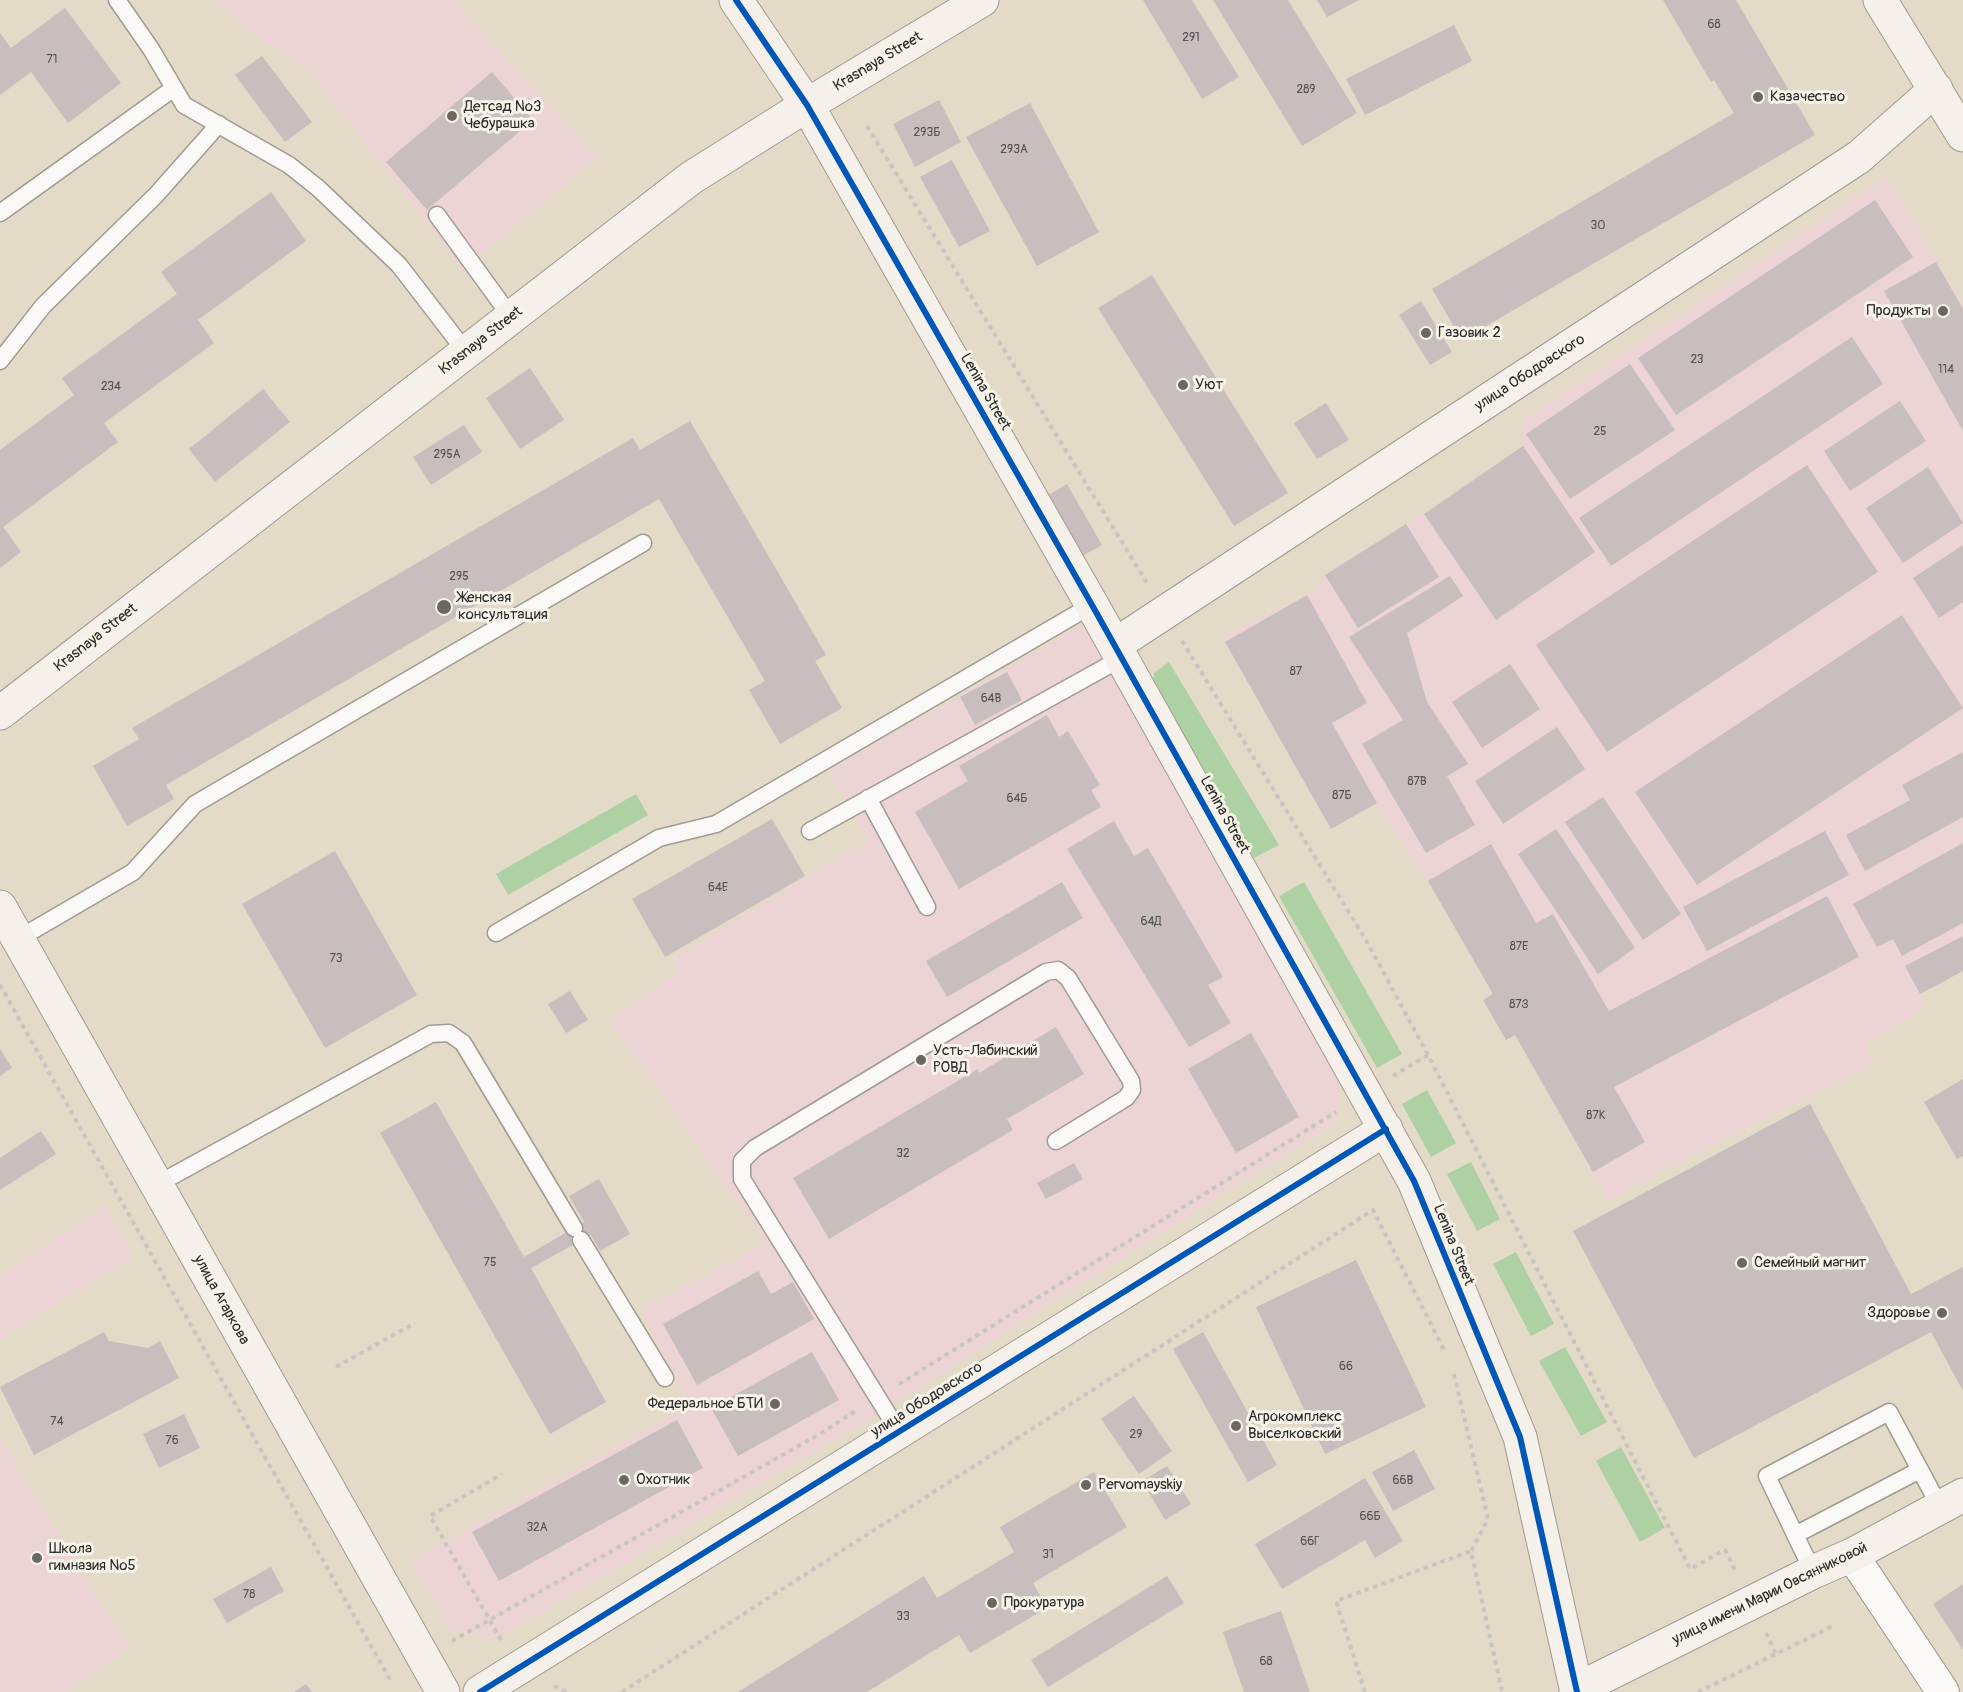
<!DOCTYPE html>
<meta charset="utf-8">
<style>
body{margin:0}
canvas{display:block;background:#e3dac8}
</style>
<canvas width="1963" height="1692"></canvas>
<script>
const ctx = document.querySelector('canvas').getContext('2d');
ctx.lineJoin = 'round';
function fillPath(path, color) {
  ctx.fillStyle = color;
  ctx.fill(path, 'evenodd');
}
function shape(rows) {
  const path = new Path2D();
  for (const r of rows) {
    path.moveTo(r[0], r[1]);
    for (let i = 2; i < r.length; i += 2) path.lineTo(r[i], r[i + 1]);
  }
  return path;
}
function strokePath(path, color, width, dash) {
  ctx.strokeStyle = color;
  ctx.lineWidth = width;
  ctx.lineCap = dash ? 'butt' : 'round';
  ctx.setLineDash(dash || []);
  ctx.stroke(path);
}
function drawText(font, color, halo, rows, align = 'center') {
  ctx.font = font + ' Pangolin,sans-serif';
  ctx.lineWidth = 6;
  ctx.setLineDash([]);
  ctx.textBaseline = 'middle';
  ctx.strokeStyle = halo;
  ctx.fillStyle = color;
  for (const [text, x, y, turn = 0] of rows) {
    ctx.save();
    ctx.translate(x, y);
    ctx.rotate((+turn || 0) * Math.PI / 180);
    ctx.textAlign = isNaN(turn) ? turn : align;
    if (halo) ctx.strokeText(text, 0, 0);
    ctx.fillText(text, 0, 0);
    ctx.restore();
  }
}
const built = shape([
 [216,0,457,0,470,19,598,158,462,269,312,74,246,28],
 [1886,176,1963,303,1963,971,1920,994,1926,1005,1908,1019,1865,1043,1875,1063,1607,1200,1515,1035,1506,1040,1483,1000,1493,994,1428,881,1377,804,1331,829,1221,636,1307,595,1314,589,1325,575,1424,514,1523,446,1521,434,1527,417],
 [1085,623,1341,1069,1337,1122,857,1427,495,1640,449,1629,410,1561,690,1405,639,1310,766,1243,609,1020,680,972,672,959,868,840,828,771],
 [106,1207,133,1256,0,1340,0,1274],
 [0,1436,18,1468,130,1648,65,1692,0,1692]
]);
const green = shape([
 [1169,662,1279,845,1254,858,1153,688,1154,673],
 [636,794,648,815,508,895,496,874],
 [1304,882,1402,1054,1377,1068,1279,896],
 [1427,1090,1456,1143,1431,1157,1402,1104],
 [1471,1162,1500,1219,1477,1231,1447,1174],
 [1516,1252,1554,1324,1531,1336,1493,1264],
 [1565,1347,1607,1422,1581,1436,1539,1361],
 [1621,1447,1665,1528,1640,1542,1596,1461]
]);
const building = shape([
 [1143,0,1192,0,1239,77,1202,99],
 [1213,0,1288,0,1357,113,1302,146],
 [1317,0,1359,0,1327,17],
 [1663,0,1736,0,1815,135,1462,340,1432,289,1734,113,1714,80,1711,82],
 [65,8,121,83,68,123,31,72,0,95,0,33,11,48],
 [1454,25,1472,61,1365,115,1346,79],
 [262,56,312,122,285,142,235,75],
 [492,72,533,120,427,210,386,162],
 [939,100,961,142,915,167,893,124],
 [1030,103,1099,232,1037,266,966,137],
 [952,160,990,231,959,247,920,177],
 [271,192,306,241,198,320,214,343,104,423,118,442,3,527,21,552,0,568,0,450,74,395,62,378,177,294,161,272],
 [1875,200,1913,257,1676,415,1638,358],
 [1936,262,1963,309,1963,431,1884,291],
 [1152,275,1288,493,1234,526,1098,308],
 [1421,301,1452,352,1430,365,1399,315],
 [1852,337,1883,384,1611,566,1579,518],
 [1630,364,1675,430,1570,499,1526,434],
 [530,368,564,420,520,449,486,398],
 [263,389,290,422,215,482,189,449],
 [1900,401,1926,441,1850,491,1824,451],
 [1326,403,1349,440,1317,459,1294,423],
 [690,421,826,655,815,661,842,708,780,744,749,690,765,681,659,499,166,785,174,799,127,826,93,766,139,739,132,728,633,438,640,450],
 [464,425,482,452,431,485,413,457],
 [1523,446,1595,552,1496,620,1424,514],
 [1807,465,1878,572,1607,752,1536,645],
 [1928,467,1963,523,1903,563,1866,508],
 [1067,484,1102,545,1077,559,1042,499],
 [1406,524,1439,577,1358,628,1325,575],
 [1963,545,1963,602,1939,618,1913,578],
 [1450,576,1463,596,1407,633,1427,702,1468,764,1447,776,1475,825,1426,853,1362,744,1403,720,1349,637],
 [1307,595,1367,703,1332,723,1377,803,1331,829,1225,642],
 [1902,615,1963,708,1697,885,1635,792],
 [1510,664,1540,709,1482,748,1452,702],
 [1007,672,1022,700,975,725,960,697],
 [1047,715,1059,737,1068,731,1100,785,1091,790,1101,807,959,889,915,812,968,781,959,766],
 [1557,727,1585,769,1503,824,1475,781],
 [1963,752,1963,817,1865,871,1846,835,1910,800,1902,785],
 [1603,797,1681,914,1643,940,1565,822],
 [772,819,805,876,665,957,632,899],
 [1114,821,1134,856,1148,848,1223,977,1208,985,1231,1023,1189,1047,1067,849],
 [1556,829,1635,948,1598,974,1518,854],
 [1825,831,1849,875,1707,951,1683,907],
 [1963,843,1963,923,1902,956,1893,939,1877,947,1853,904],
 [1491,844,1536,923,1553,914,1609,1011,1827,896,1859,957,1614,1087,1645,1142,1593,1172,1515,1035,1506,1040,1483,1000,1493,994,1428,881],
 [335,851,417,995,325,1048,242,904],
 [1062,882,1083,918,947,997,926,961],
 [1963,936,1963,971,1920,994,1905,966],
 [570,991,588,1020,566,1033,548,1004],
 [1056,1027,1084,1074,1007,1119,1013,1130,829,1239,793,1178,978,1069,979,1073],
 [1251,1033,1299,1117,1236,1153,1188,1069],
 [0,1049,12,1068,0,1076],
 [1963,1079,1963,1156,1957,1159,1924,1102],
 [436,1102,524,1257,584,1222,569,1196,599,1179,630,1234,600,1251,591,1235,531,1268,606,1402,550,1434,380,1133],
 [1810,1104,1911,1294,1963,1267,1963,1391,1931,1332,1694,1458,1573,1231],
 [41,1131,56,1154,0,1190,0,1158],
 [1074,1163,1083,1179,1046,1199,1037,1183],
 [1356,1260,1426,1407,1325,1454,1256,1307],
 [758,1271,771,1294,793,1282,814,1319,697,1385,663,1324],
 [104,1332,109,1341,148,1348,160,1341,179,1378,34,1455,0,1387],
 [1203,1332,1277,1465,1248,1482,1173,1349],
 [812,1352,839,1400,738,1456,711,1408],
 [1134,1396,1172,1451,1139,1474,1101,1419],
 [184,1414,200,1448,159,1468,143,1434],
 [677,1420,703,1468,499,1581,472,1532],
 [1414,1450,1435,1489,1393,1511,1372,1472],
 [1167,1466,1191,1504,1165,1520,1142,1481],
 [1094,1472,1127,1527,1033,1583,1047,1608,970,1653,959,1635,867,1692,738,1692,924,1576,937,1598,1014,1552,1000,1527],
 [1365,1478,1403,1541,1375,1558,1365,1540,1282,1589,1255,1544],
 [271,1567,284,1591,227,1623,213,1599],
 [1167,1576,1184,1603,1048,1687,1031,1660],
 [1963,1584,1963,1650,1933,1604],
 [1281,1611,1310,1692,1244,1692,1223,1632],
 [306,1684,312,1692,294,1692]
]);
const path = shape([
 [867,126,1147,583],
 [1182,641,1366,940,1428,1055,1690,1569,1725,1550,1736,1572],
 [0,985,389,1678,394,1676],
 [1393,1076,1428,1055],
 [336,1367,415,1323],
 [1454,1374,1488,1519,1471,1551,1502,1692],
 [899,1384,1336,1112],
 [1766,1633,1776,1654],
 [501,1640,430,1516,502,1474],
 [452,1641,818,1435,857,1410],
 [554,1686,567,1692],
 [622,1692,1373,1210,1444,1350],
 [1365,1692,1336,1601,1471,1551],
 [1698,1692,1833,1626]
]);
const lane = shape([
 [117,0,151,49,184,105,289,165,318,188,399,265,466,352],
 [0,213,174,88],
 [437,215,511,317],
 [0,361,43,306,156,195,219,124],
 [868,798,927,907],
 [810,831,1122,658],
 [496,933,659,838,716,824,1092,605],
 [18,939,133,872,195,804,643,543],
 [156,1185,431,1034,449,1033,463,1043,574,1228],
 [581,1240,665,1378],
 [899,1432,742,1179,742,1161,755,1148,1046,972,1058,970,1068,978,1131,1081,1132,1090,1126,1098,1056,1141],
 [1795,1535,1920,1470],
 [1813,1572,1767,1476,1889,1412,1940,1507]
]);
const street = shape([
 [1852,1555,1943,1692]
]);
const secondary = shape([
 [736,0,807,105,1092,605,1414,1181,1520,1437,1577,1692],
 [1880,0,1963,135],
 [1115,645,1859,157,1936,89],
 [0,713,691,178,807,105,982,0],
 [0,907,443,1692],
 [1576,1690,1813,1572,1852,1555,1963,1495],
 [480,1692,1386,1129]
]);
const cycleway = shape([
 [736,0,807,105,1092,605,1414,1181,1520,1437,1577,1692],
 [480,1692,1386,1129]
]);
const markers = [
 [1758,97,6,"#6b6862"],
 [452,116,6,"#6b6862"],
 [1943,311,6,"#6b6862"],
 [1426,333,6,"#6b6862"],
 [1183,385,6,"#6b6862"],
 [444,607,8,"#6b6862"],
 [921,1060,6,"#6b6862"],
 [1742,1263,6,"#6b6862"],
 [1942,1313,6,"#6b6862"],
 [775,1404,6,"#6b6862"],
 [1236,1426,6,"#6b6862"],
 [624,1480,6,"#6b6862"],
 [1086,1485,6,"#6b6862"],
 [37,1558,6,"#6b6862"],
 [992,1603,6,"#6b6862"]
];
const numberNames = [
 ["68",1714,25],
 ["291",1191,38],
 ["71",52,60],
 ["289",1306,90],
 ["293Б",927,133],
 ["293А",1014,150],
 ["30",1598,226],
 ["23",1697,360],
 ["114",1946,370],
 ["234",111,387],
 ["25",1600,432],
 ["295А",447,455],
 ["295",459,577],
 ["87",1296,672],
 ["64В",991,699],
 ["87В",1417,782],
 ["87Б",1342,796],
 ["64Б",1017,799],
 ["64Е",718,888],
 ["64Д",1151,922],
 ["87Е",1519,947],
 ["73",336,959],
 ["87З",1519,1005],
 ["87К",1596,1116],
 ["32",903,1154],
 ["75",490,1263],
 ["66",1346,1367],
 ["74",57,1422],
 ["29",1136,1435],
 ["76",172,1441],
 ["66В",1403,1481],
 ["66Б",1370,1517],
 ["32А",537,1528],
 ["66Г",1310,1542],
 ["31",1048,1555],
 ["78",249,1595],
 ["33",903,1617],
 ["68",1266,1662]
];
const streetNames = [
 ["Krasnaya Street",878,62,-31],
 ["Krasnaya Street",481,341,-38],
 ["улица Ободовского",1530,373,-33],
 ["Lenina Street",985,392,60],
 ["Krasnaya Street",96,638,-38],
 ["Lenina Street",1224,815,61],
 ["Lenina Street",1453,1245,68],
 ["улица Агаркова",221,1300,61],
 ["улица Ободовского",927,1400,-32],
 ["улица имени Марии Овсянниковой",1770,1594,-26]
];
const poiNames = [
 ["Казачество",1770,97],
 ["Детсад №3",464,107],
 ["Чебурашка",464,124],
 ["Продукты",1931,311,"right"],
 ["Газовик 2",1438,333],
 ["Уют",1195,385],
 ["Женская",458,598],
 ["консультация",458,615],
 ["Усть-Лабинский",933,1051],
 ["РОВД",933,1068],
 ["Семейный магнит",1754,1263],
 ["Здоровье",1930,1313,"right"],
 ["Федеральное БТИ",763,1404,"right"],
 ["Агрокомплекс",1248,1417],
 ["Выселковский",1248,1434],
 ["Охотник",636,1480],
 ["Pervomayskiy",1098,1485],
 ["Школа",49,1549],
 ["гимназия №5",49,1566],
 ["Прокуратура",1004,1603]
];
fillPath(built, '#ecd4d4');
fillPath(green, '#aed1a4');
fillPath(building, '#c8bebe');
strokePath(lane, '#a09b91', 19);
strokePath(street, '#a09b91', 34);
strokePath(secondary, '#a09b91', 35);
strokePath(path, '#c9c6c2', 4, [4.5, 4.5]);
strokePath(lane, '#fbf9f7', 16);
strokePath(street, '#fbf9f7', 32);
strokePath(secondary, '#f5f0e9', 33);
strokePath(cycleway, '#0057b8', 6);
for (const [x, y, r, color] of markers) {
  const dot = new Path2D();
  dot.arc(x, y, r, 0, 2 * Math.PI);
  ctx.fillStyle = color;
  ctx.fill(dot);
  strokePath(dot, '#f7f3e8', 2);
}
drawText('12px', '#525050', null, numberNames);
drawText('15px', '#2b2b2b', '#f7f3e8', streetNames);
drawText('15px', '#2b2b2b', '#f7f3e8', poiNames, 'left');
</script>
